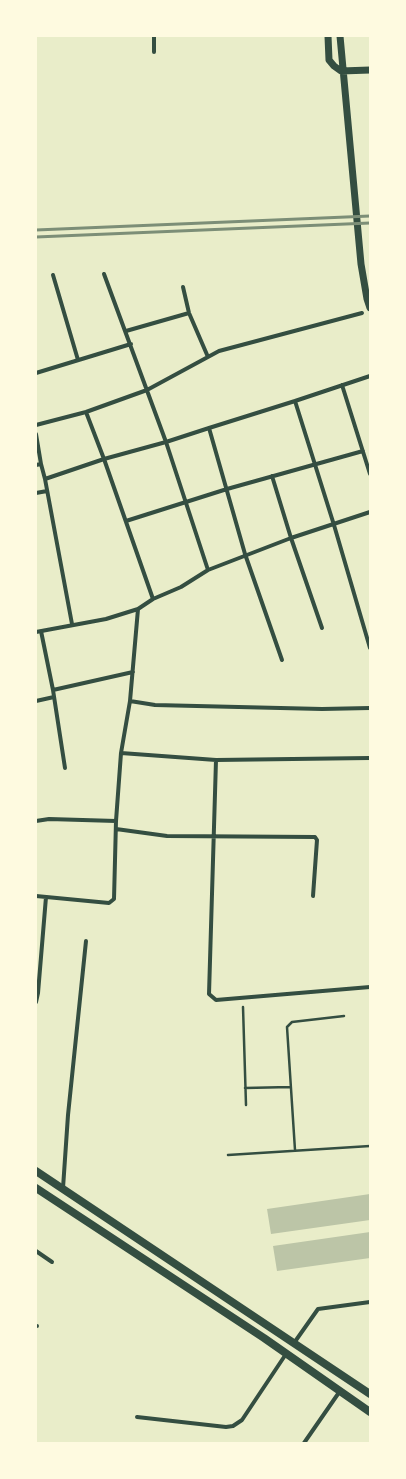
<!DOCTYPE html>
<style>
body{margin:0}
#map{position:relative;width:406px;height:1479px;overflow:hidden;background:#e9edc9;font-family:"Varela Round",sans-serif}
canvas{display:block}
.frame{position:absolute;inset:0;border:37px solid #fefae0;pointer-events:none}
</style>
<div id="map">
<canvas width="406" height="1479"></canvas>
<div class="frame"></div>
</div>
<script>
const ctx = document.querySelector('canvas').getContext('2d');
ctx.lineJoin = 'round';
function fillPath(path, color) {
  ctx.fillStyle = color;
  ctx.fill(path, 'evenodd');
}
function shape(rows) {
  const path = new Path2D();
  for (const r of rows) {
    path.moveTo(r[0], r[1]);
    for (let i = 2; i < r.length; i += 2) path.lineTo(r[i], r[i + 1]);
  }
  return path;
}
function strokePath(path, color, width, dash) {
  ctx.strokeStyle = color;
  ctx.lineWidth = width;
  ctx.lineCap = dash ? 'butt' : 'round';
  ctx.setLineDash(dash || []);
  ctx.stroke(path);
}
const building = shape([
 [370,1194,370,1220,271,1234,267,1209],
 [370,1232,370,1258,277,1271,273,1246]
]);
const service = shape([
 [243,1007,246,1105],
 [245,1088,290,1087],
 [295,1150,287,1027,292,1022,344,1016],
 [228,1155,370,1146]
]);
const minor = shape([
 [154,36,154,52],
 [104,274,166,442,104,459,153,599],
 [53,275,78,360],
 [183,287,189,313,208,357],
 [126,331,189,313],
 [36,373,131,344],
 [370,376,295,401,334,525,370,648],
 [342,385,370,474],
 [36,425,86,412,147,390,219,351,362,313],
 [36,434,41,464,36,465],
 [41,464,45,479],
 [272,476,291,538,322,628],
 [36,493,47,491],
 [126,521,227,489,363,451],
 [208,570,166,442,209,428],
 [138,609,130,701,155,705,322,709,370,708],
 [72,624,45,479,104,459,86,412],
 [41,631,53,690,65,768],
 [36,632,106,619,138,609,153,599,181,587,208,570,291,538,370,512],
 [282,660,245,554,209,428,295,401],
 [53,690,133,672],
 [36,701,54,697],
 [121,753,216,760,370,758],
 [216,760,209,994,216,1000,370,987],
 [36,821,49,819,116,821],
 [116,829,167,836,315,837,317,840,313,896],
 [36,896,109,903,114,899,116,821,121,753,130,701],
 [36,1002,38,993,46,897],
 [63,1188,68,1115,86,941],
 [36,1251,52,1262],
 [36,1326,37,1326],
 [294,1343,318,1309,370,1302],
 [137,1417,226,1427,233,1426,242,1420,286,1354],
 [304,1443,340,1391]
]);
const tertiary = shape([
 [328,36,329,60,334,66,341,71,370,70],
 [340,36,361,264,367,299,370,308]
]);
const secondary = shape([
 [36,1171,370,1394],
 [36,1188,264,1338,370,1412]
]);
const rail = shape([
 [36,230,370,216],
 [36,237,370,223]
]);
fillPath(building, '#bcc5a7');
strokePath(service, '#344e41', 2.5);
strokePath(minor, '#344e41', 4);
strokePath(tertiary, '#344e41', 7);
strokePath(secondary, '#344e41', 8);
strokePath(rail, '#7c8e77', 3);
</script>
